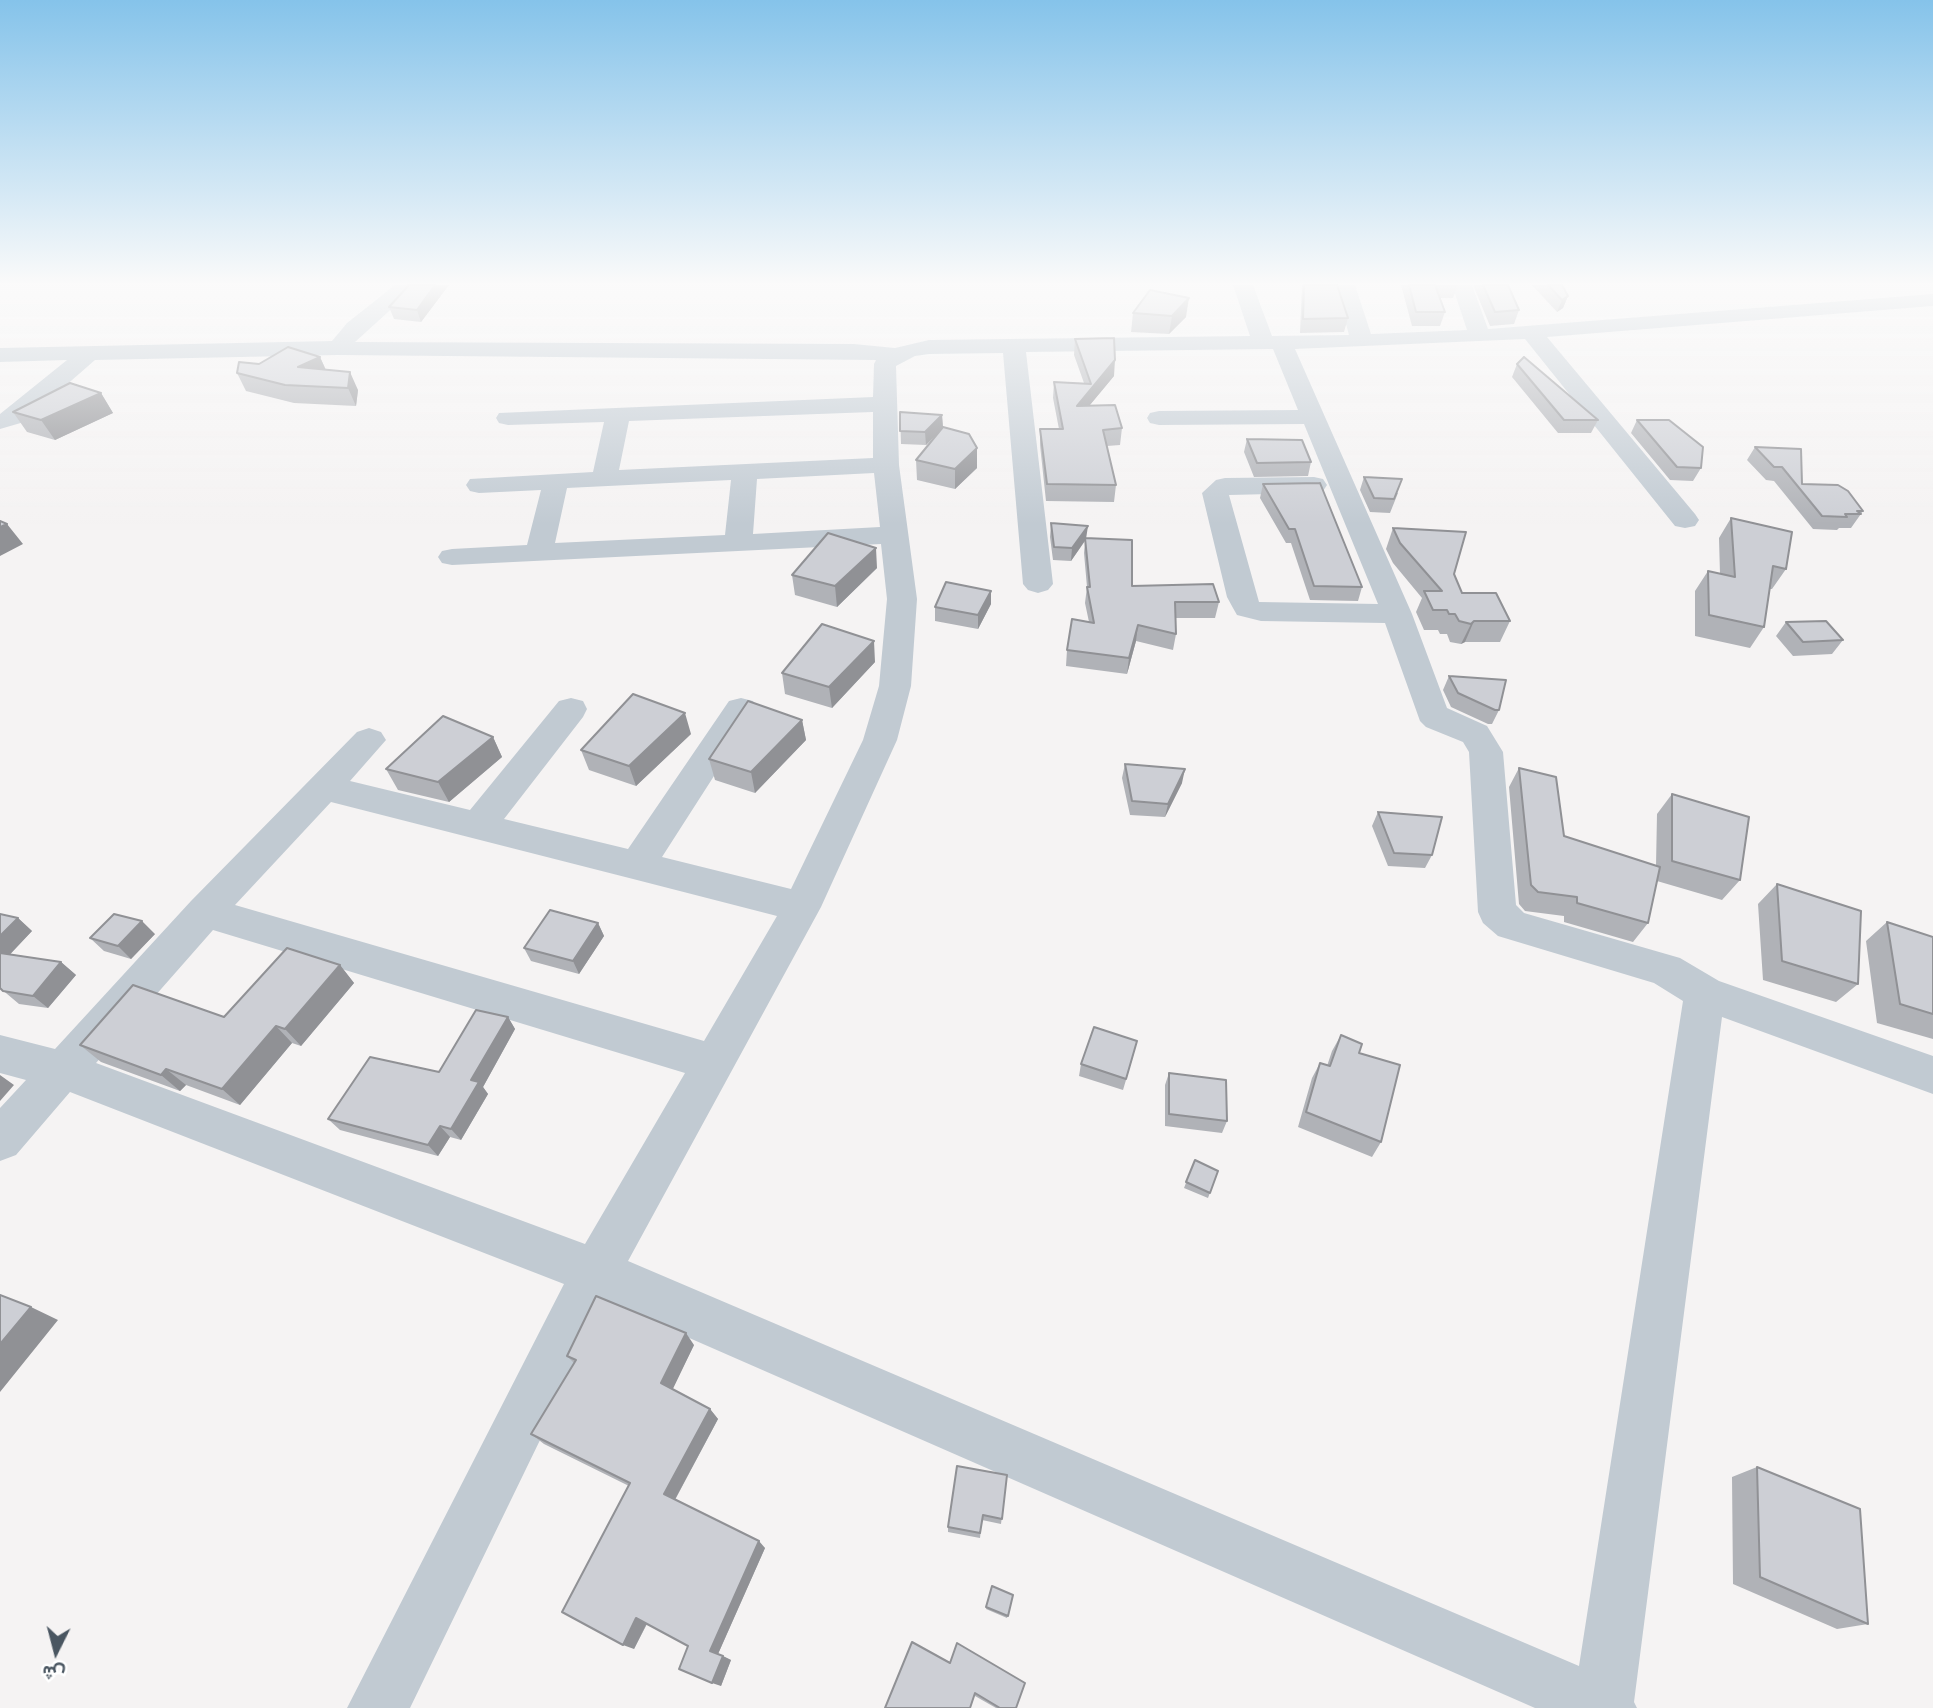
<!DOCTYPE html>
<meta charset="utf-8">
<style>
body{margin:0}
#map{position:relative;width:1933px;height:1708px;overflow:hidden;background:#f5f3f3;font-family:"Nunito Sans",Vazirmatn,sans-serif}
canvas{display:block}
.north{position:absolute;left:21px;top:1617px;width:70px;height:70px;-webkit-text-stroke:5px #fff;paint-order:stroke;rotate:186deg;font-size:19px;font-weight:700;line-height:28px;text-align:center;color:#4a5661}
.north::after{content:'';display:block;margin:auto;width:24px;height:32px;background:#4a5661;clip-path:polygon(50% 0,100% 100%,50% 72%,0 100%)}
</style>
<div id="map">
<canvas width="1933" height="1708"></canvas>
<div class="north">ش</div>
</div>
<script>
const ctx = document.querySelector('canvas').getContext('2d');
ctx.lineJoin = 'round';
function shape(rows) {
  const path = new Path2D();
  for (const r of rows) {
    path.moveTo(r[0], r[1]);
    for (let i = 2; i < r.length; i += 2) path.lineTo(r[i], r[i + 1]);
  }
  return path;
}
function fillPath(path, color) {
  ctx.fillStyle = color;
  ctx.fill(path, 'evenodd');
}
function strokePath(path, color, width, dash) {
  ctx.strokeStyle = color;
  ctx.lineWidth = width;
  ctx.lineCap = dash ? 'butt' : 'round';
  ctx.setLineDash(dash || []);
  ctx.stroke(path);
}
const minor = shape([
 [395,285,418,285,355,342,854,344,895,348,929,340,1250,336,1233,285,1253,285,1272,336,1349,335,1335,285,1355,285,1371,334,1467,330,1452,285,1472,285,1488,329,1933,294,1933,306,1547,337,1695,514,1699,520,1695,526,1685,528,1675,526,1525,339,1295,349,1412,614,1447,708,1487,726,1503,752,1516,905,1524,913,1680,958,1719,981,1933,1056,1933,1094,1722,1017,1634,1702,1637,1708,1535,1708,607,1302,410,1708,347,1708,564,1284,70,1092,16,1155,0,1161,0,1108,26,1080,0,1073,0,1035,55,1049,191,901,357,732,369,728,381,732,386,740,350,781,470,810,559,701,571,698,583,701,587,709,583,717,504,819,628,849,729,701,741,698,753,701,757,709,662,857,791,889,863,740,879,686,887,599,881,544,452,565,442,563,438,557,442,551,452,549,527,545,541,490,479,493,470,491,466,485,470,479,593,472,604,422,508,425,499,423,496,418,499,413,873,397,874,364,876,360,338,355,95,360,24,422,0,429,0,414,67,360,0,362,0,348,332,341,347,323,395,285],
 [1273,349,1298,410,1159,411,1150,413,1147,418,1150,423,1159,425,1304,424,1378,604,1259,602,1229,495,1314,493,1323,491,1327,485,1323,479,1314,477,1225,478,1216,480,1202,493,1227,597,1233,608,1237,615,1261,621,1385,623,1420,721,1426,727,1463,742,1469,752,1478,912,1483,923,1498,936,1654,983,1683,1001,1579,1666,628,1261,821,907,897,740,911,686,917,599,899,465,896,366,915,356,929,354,1003,353,1023,584,1028,590,1038,593,1048,590,1053,584,1026,352,1273,349],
 [873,412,873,458,619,470,629,421,873,412],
 [874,473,880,527,753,534,757,479,874,473],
 [731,480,725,535,555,543,567,488,731,480],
 [331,802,637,880,777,916,704,1041,235,905,331,802],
 [213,930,685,1073,585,1244,96,1063,213,930]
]);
const wall = shape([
 [409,285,449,285,421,322,394,319,389,307],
 [1302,285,1337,285,1348,318,1344,332,1300,333],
 [1401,285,1458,285,1453,298,1440,298,1445,312,1440,326,1412,326],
 [1473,285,1508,285,1519,310,1514,324,1490,326],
 [1532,285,1562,285,1568,296,1563,308,1557,312],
 [1133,313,1186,317,1169,334,1131,332],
 [1075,339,1114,376,1089,406,1122,428,1120,445,1107,446,1116,485,1114,502,1046,501,1040,445,1040,429,1059,429,1053,398,1054,382,1084,383,1074,355],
 [320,357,326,370,358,390,356,406,294,403,246,391,237,373],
 [1517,364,1598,420,1591,433,1558,433,1512,377],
 [101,393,113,413,55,440,27,432,13,412],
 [900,412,942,415,943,428,926,445,901,444],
 [1637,420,1701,468,1693,481,1670,480,1631,433],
 [1247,439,1311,462,1308,476,1254,477,1244,452],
 [1755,447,1801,449,1802,484,1863,511,1851,528,1839,528,1837,530,1813,529,1774,481,1766,480,1747,460],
 [916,460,977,468,955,489,917,480],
 [1364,477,1398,493,1390,513,1370,512,1360,490],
 [1263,484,1362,587,1358,601,1310,600,1291,543,1286,543,1260,498],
 [1731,518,1786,569,1772,589,1770,589,1764,627,1750,648,1695,636,1695,591,1708,571,1720,574,1719,538],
 [1051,523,1087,538,1132,586,1219,602,1215,618,1176,618,1176,634,1173,650,1136,641,1127,674,1066,666,1067,650,1089,622,1085,603,1087,587,1084,553,1085,541,1071,561,1053,560,1050,537],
 [1393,528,1454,574,1462,593,1510,621,1500,642,1465,642,1461,644,1450,642,1447,634,1440,634,1438,630,1424,630,1416,612,1422,598,1393,563,1386,549],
 [877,568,837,607,795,595,792,575],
 [991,591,991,604,978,629,935,621,935,607],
 [1786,622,1843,640,1832,654,1793,656,1776,636],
 [875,662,832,708,785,694,782,673],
 [1449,676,1499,710,1492,724,1488,724,1451,707,1443,690],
 [802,720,806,740,755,793,715,780,709,759],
 [691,734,636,786,589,770,581,750],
 [493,737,502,757,449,802,398,790,386,769],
 [1125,764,1182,783,1165,817,1130,815,1122,778],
 [1519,768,1564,836,1656,866,1657,814,1672,794,1740,880,1722,900,1657,881,1648,923,1633,942,1564,922,1564,916,1525,911,1519,904,1509,787],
 [1378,812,1432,855,1425,868,1388,866,1372,826],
 [1777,884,1858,984,1836,1002,1763,980,1758,904],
 [18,918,32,931,10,954,61,962,76,975,48,1008,19,1004,0,988],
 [1887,922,1933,937,1933,1039,1877,1023,1866,941],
 [598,923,604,936,579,974,531,961,524,948],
 [155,934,131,959,104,951,90,938],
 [340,965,354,983,301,1046,292,1043,240,1105,186,1085,180,1091,101,1062,80,1045,224,1017],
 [508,1017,515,1029,483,1087,488,1094,461,1140,450,1137,438,1156,340,1130,328,1119,439,1072],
 [1341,1035,1359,1053,1381,1142,1372,1157,1298,1127,1312,1078,1320,1063,1327,1066,1332,1051],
 [1134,1053,1123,1090,1079,1076,1081,1064],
 [1169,1073,1227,1121,1222,1133,1165,1126,1165,1085],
 [1195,1160,1218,1171,1208,1198,1184,1188],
 [694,1345,672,1389,710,1409,718,1419,675,1500,765,1548,718,1654,731,1660,721,1686,688,1646,647,1624,634,1649,629,1486,544,1444,531,1434,574,1363,567,1356],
 [1757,1467,1868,1624,1837,1629,1733,1584,1732,1477],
 [1007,1475,1001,1524,982,1520,980,1538,948,1532,948,1527],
 [992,1586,1013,1595,1007,1618,986,1609],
 [912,1642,1016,1708,996,1708,975,1696]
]);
const shadedWall = shape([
 [435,285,449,285,421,322,417,310],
 [1568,296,1563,308,1557,312,1562,300],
 [1189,298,1186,317,1169,334,1172,316],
 [320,357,328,375,298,367],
 [1115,360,1114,376,1075,423,1077,406],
 [350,372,358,390,356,406,348,388],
 [101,393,113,413,55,440,41,420],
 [942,415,943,428,926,445,925,432],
 [977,448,977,468,955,489,955,469],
 [7,524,23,544,0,556,0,527],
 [1088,526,1086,539,1071,561,1072,548],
 [876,548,877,568,837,607,835,586],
 [991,591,991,604,978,629,978,615],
 [1474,621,1465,642,1461,644,1471,624],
 [1138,625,1136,641,1127,674,1129,658],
 [874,641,875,662,832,708,829,687],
 [685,713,691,734,636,786,629,766],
 [802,720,806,740,755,793,751,772],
 [493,737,502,757,449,802,438,782],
 [1185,769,1182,783,1165,817,1168,804],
 [18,918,32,931,1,964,0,963,0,936],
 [142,921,155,934,131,959,118,946],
 [598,923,604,936,579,974,573,961],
 [61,962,76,975,48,1008,33,996],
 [340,965,354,983,301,1046,285,1029],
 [508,1017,515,1029,483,1087,488,1094,461,1140,451,1129,471,1080],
 [276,1026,292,1043,240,1105,222,1089],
 [166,1069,186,1085,180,1091,161,1075],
 [0,1075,14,1085,0,1101],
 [440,1126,450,1137,438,1156,428,1145],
 [31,1307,58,1320,0,1392,0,1344],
 [686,1333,694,1345,670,1395,661,1383],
 [710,1409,718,1419,673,1503,664,1494],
 [759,1541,765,1548,718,1654,710,1651],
 [636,1618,647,1623,634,1649,623,1645],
 [723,1656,731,1660,721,1686,712,1683]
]);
const building = shape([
 [409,285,435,285,417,310,389,307,409,285],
 [1304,285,1337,285,1348,318,1303,319,1304,285],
 [1409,285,1435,285,1445,312,1416,312,1409,285],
 [1483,285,1508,285,1519,310,1495,312,1483,285],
 [1548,285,1562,285,1568,296,1562,300,1548,285],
 [1150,290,1189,298,1172,316,1133,313,1150,290],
 [1114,338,1115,360,1077,406,1115,405,1122,428,1103,430,1116,485,1047,484,1040,429,1063,429,1054,382,1091,384,1075,339,1114,338],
 [288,347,320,357,298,367,350,372,348,388,285,385,237,373,239,362,259,364,288,347],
 [1524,357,1598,420,1564,420,1517,364,1524,357],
 [70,383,101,393,41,420,13,412,70,383],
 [900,412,942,415,925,432,900,431,900,412],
 [1637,420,1669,420,1703,447,1701,468,1677,467,1637,420],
 [943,427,969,434,977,448,955,469,916,460,943,427],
 [1247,439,1302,440,1311,462,1257,463,1247,439],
 [1755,447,1801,449,1802,484,1838,485,1848,491,1863,511,1857,511,1861,514,1845,514,1847,517,1822,516,1782,467,1774,467,1755,447],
 [1364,477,1402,479,1394,499,1374,498,1364,477],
 [1320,483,1362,587,1314,586,1295,529,1289,529,1263,484,1320,483],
 [1731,518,1792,532,1786,569,1773,566,1764,627,1709,615,1708,571,1735,577,1731,518],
 [0,521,7,524,0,527,0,521],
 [1051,523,1088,526,1072,548,1054,547,1051,523],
 [1393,528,1466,532,1454,574,1462,593,1496,593,1510,621,1474,621,1471,624,1459,621,1455,614,1449,614,1447,610,1433,610,1424,591,1442,591,1400,543,1393,528],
 [828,533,876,548,835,586,792,575,828,533],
 [1085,538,1132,540,1132,586,1213,584,1219,602,1175,602,1176,634,1138,625,1129,658,1067,650,1072,619,1094,623,1087,587,1090,587,1085,538],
 [946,582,991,591,978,615,935,607,946,582],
 [1826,621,1843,640,1803,642,1786,622,1826,621],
 [822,624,874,641,829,687,782,673,822,624],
 [1449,676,1506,680,1499,710,1495,710,1458,693,1449,676],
 [633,694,685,713,629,766,581,750,633,694],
 [748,701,802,720,751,772,709,759,748,701],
 [443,716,493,737,438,782,386,769,443,716],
 [1125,764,1185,769,1168,804,1132,801,1125,764],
 [1519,768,1556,777,1564,836,1660,867,1648,923,1577,903,1577,897,1538,892,1531,885,1519,768],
 [1672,794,1749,817,1740,880,1672,861,1672,794],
 [1378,812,1442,817,1432,855,1394,853,1378,812],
 [1777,884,1861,911,1858,984,1782,961,1777,884],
 [550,910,598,923,573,961,524,948,550,910],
 [0,914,18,918,0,936,0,914],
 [114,914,142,921,118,946,90,938,114,914],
 [1887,922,1933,937,1933,1014,1900,1004,1887,922],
 [287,948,340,965,285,1029,276,1026,222,1089,166,1069,161,1075,80,1045,133,985,224,1017,287,948],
 [0,953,61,962,33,996,3,991,0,988,0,953],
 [476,1010,508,1017,471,1080,479,1082,451,1129,440,1126,428,1145,328,1119,370,1057,439,1072,476,1010],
 [1094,1027,1137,1041,1126,1079,1081,1064,1094,1027],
 [1341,1035,1362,1044,1359,1053,1400,1065,1381,1142,1306,1112,1320,1063,1330,1066,1341,1035],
 [1169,1073,1226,1080,1227,1121,1169,1114,1169,1073],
 [1195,1160,1218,1171,1210,1193,1186,1182,1195,1160],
 [0,1295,31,1307,0,1344,0,1295],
 [596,1296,686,1333,661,1383,710,1409,664,1494,759,1541,710,1651,723,1656,712,1683,679,1669,688,1646,636,1618,623,1645,562,1612,630,1483,531,1434,576,1360,567,1356,596,1296],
 [957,1466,1007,1475,1002,1519,983,1515,980,1533,948,1527,957,1466],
 [1757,1467,1860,1509,1868,1624,1760,1577,1757,1467],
 [992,1586,1013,1595,1008,1616,986,1607,992,1586],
 [912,1642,950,1663,957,1643,1025,1683,1016,1708,1000,1708,975,1693,970,1708,885,1708,912,1642]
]);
fillPath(minor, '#c1cad2');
fillPath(wall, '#b0b2b7');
fillPath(shadedWall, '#909195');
fillPath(building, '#cdcfd5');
strokePath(building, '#909195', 2);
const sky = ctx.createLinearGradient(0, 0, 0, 524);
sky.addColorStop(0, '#85c3ea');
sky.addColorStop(0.54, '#fafafa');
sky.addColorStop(1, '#fafafa00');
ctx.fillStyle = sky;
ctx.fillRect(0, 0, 1933, 524);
</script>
